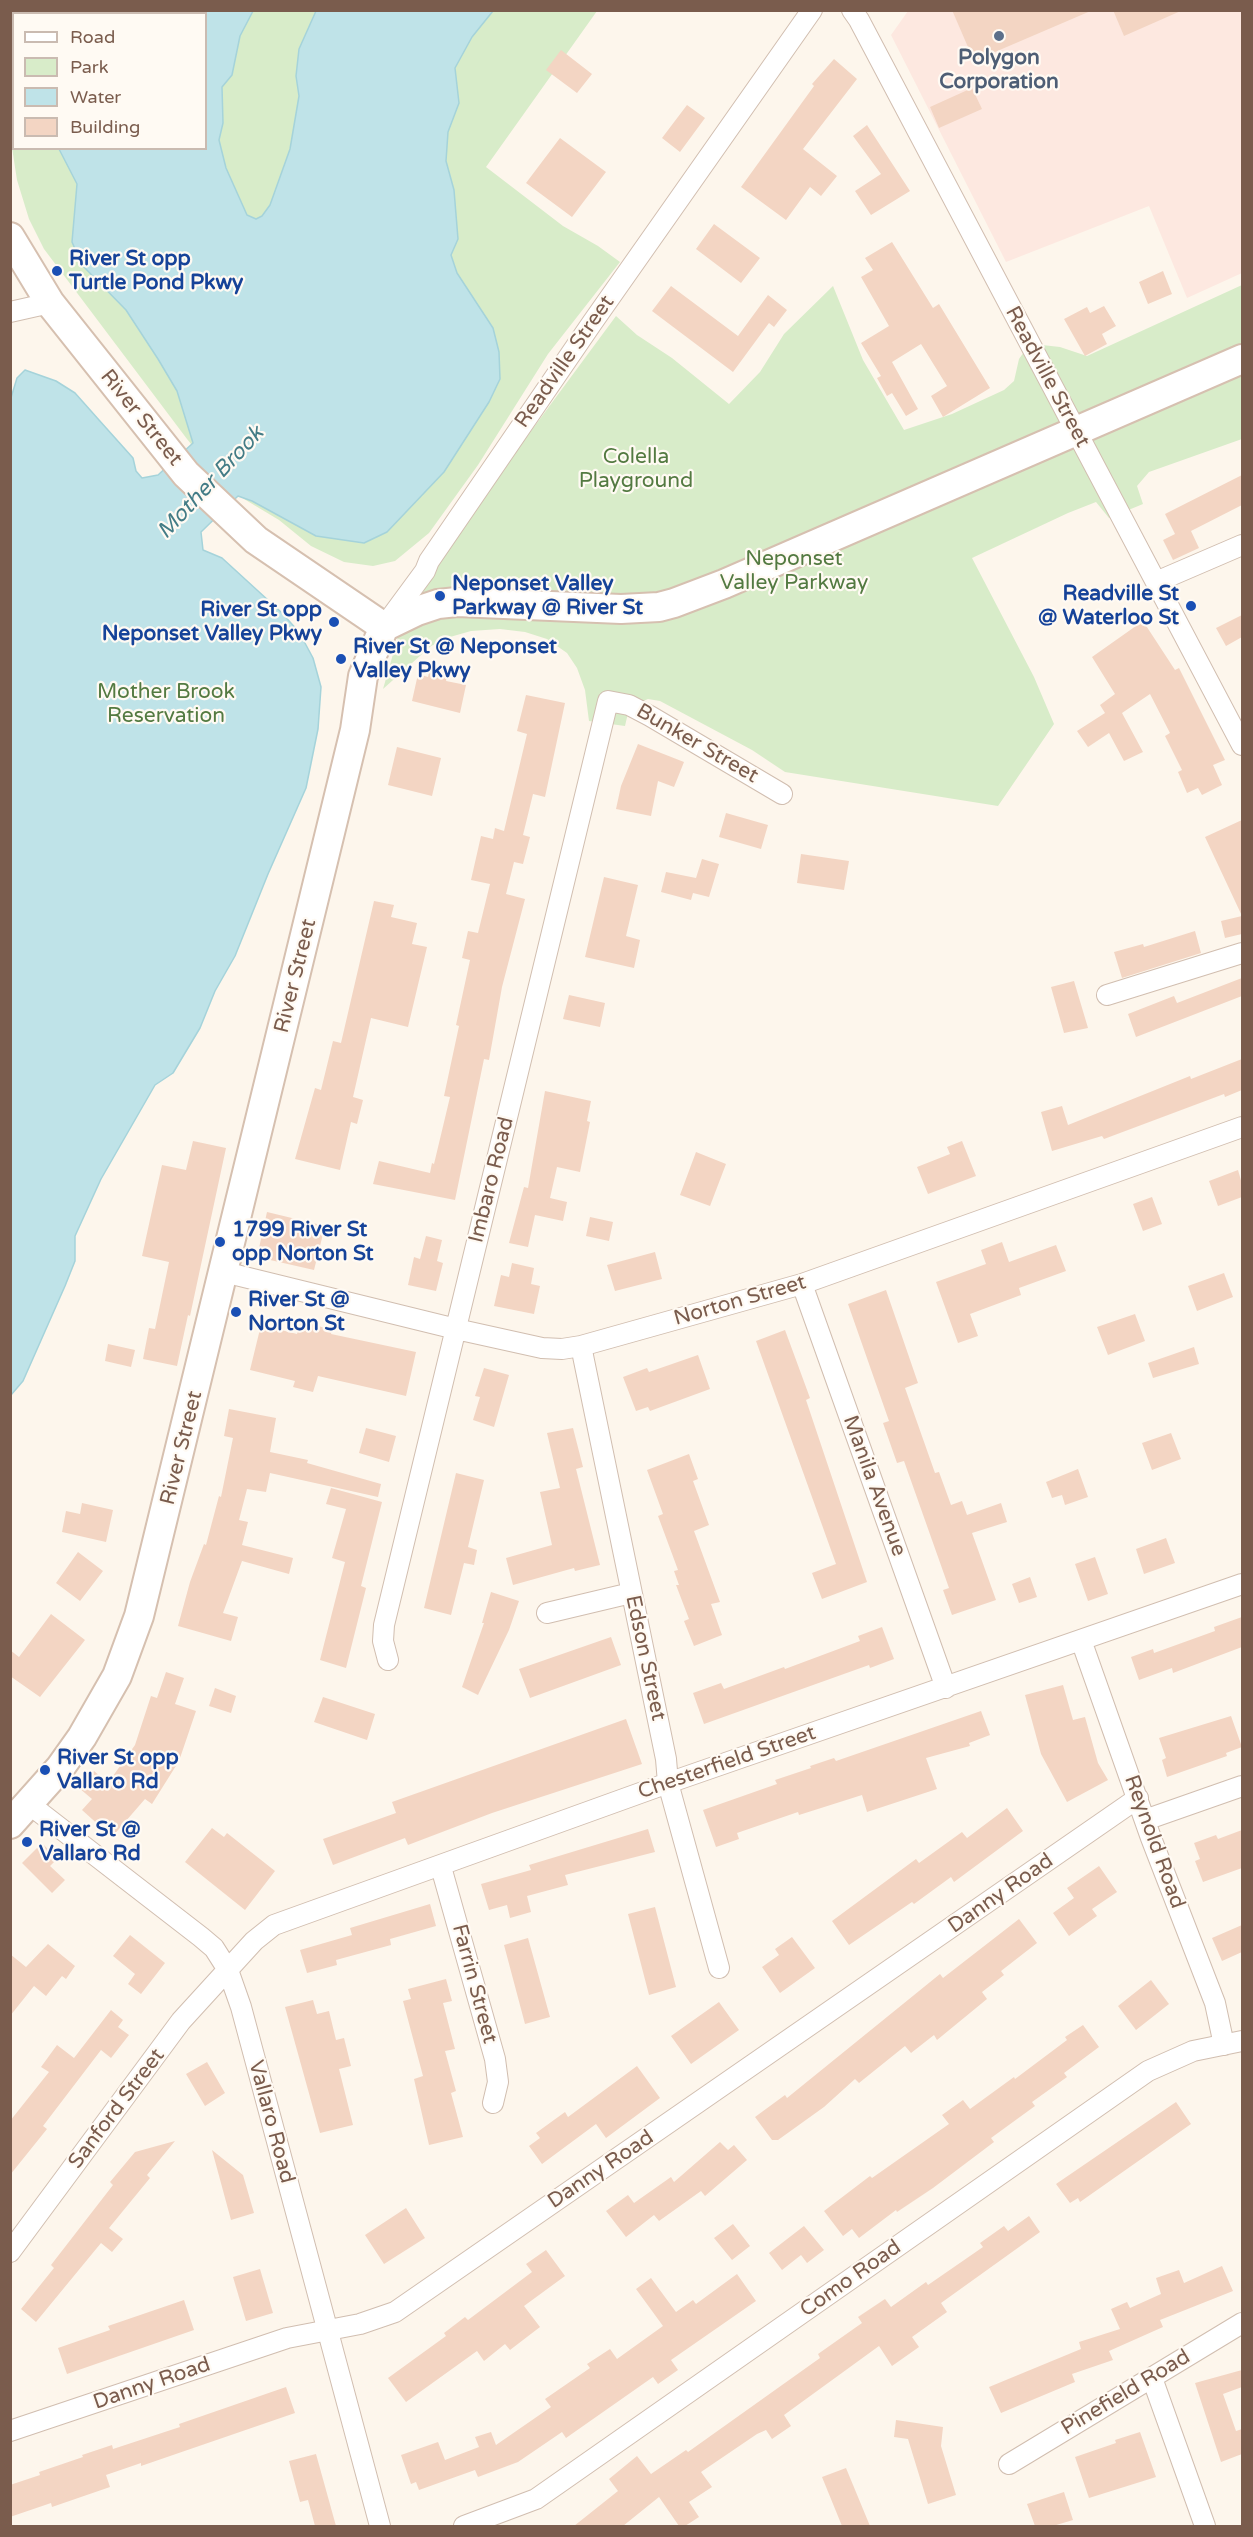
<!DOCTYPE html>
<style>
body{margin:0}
#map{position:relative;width:1253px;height:2537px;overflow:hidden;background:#fdf6ec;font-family:"Varela Round",sans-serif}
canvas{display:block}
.frame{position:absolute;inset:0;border:12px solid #7a5c4d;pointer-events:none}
.legend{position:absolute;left:12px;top:12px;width:195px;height:138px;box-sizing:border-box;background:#fffaf3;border:2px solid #cabbb1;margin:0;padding:8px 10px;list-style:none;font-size:18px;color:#7a5c4d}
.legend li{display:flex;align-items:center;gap:12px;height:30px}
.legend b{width:30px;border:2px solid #cabbb1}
</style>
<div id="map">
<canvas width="1253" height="2537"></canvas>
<div class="frame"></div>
<ul class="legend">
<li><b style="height:8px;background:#fff"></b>Road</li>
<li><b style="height:16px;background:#d8ecc9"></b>Park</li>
<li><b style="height:16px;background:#bfe3e8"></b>Water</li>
<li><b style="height:16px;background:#f3d5c3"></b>Building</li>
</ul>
</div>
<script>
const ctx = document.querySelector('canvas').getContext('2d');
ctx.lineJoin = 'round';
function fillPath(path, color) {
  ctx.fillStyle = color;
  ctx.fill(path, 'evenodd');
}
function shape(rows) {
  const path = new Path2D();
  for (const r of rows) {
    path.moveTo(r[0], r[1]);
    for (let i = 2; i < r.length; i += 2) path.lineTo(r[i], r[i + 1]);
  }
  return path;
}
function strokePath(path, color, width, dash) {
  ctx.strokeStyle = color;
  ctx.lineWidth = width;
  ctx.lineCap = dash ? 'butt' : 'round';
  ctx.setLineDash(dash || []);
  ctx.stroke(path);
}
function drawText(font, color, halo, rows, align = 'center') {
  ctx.font = font + ' "Varela Round",sans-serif';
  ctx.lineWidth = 4.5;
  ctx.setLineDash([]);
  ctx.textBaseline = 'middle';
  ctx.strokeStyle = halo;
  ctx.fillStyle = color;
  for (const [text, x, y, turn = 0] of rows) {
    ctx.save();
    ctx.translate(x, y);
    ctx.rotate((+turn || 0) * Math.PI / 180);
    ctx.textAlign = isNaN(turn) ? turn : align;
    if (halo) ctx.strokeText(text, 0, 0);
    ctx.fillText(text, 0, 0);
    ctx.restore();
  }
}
const commercial = shape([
 [908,11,1242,11,1242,273,1187,298,1149,206,1006,262,891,35]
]);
const green = shape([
 [10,11,597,11,486,167,563,226,598,246,620,262,548,354,478,465,429,533,395,561,373,566,344,562,311,546,279,520,244,499,215,474,187,439,44,249,29,219,17,180,11,141],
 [14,14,206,14,206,148,14,148],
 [1242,285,1242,439,1149,472,1137,486,1143,504,1109,518,1096,502,1068,513,972,558,1034,677,1054,724,998,806,785,772,752,750,660,701,648,699,638,703,628,713,625,726,589,721,585,690,577,668,567,653,547,639,525,632,500,629,471,631,450,637,431,646,383,689,404,616,514,454,616,316,637,335,672,358,729,404,760,372,784,334,833,286,863,360,904,430,952,414,1004,390,1014,381,1019,359,1026,349,1042,345,1060,347,1087,356]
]);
const water = shape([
 [56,11,253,11,240,36,232,75,222,87,223,123,219,140,226,168,247,215,256,219,262,216,270,205,290,149,299,96,296,76,299,49,316,11,493,11,472,37,455,68,459,103,448,132,446,161,454,190,458,239,451,255,457,273,493,328,499,352,500,379,489,402,444,472,387,532,364,543,316,536,252,501,238,496,201,532,203,550,222,558,281,612,299,632,313,658,321,687,318,729,306,788,268,874,235,956,215,991,200,1028,173,1073,155,1085,101,1179,75,1236,75,1261,65,1286,23,1381,11,1395,10,401,17,378,25,370,56,381,75,393,99,420,133,458,136,471,142,478,158,475,193,443,177,391,158,359,126,310,82,265,72,242,77,184,59,149,206,148,206,14,55,13,56,11]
]);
const building = shape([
 [952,10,1093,10,974,61],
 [1113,10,1183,10,1124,36],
 [561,50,592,74,577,93,546,70],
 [834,59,857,79,803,149,837,176,821,196,810,187,786,220,741,187,814,86,812,84],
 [972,88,982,109,939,128,930,107],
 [687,105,705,118,680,152,662,138],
 [867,125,910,191,871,215,855,191,881,174,853,136],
 [560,138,606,172,572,217,526,183],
 [714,224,760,258,741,283,696,249],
 [892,242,933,308,939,304,990,388,943,417,931,396,947,386,921,344,892,362,918,409,906,416,892,393,887,396,877,378,881,376,861,343,889,326,861,277,873,270,865,258],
 [1163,271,1172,294,1148,304,1139,282],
 [671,286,738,336,768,295,787,310,774,327,769,323,733,372,652,311],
 [1104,306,1116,326,1102,334,1107,344,1085,356,1064,319,1087,307,1090,313],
 [1242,475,1242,505,1191,531,1199,548,1173,560,1163,540,1175,534,1165,514],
 [1242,615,1242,637,1226,646,1216,628],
 [1143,621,1175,670,1179,668,1225,760,1213,765,1222,785,1202,795,1198,788,1187,793,1178,772,1182,770,1165,736,1170,733,1150,694,1122,713,1143,752,1124,761,1109,733,1088,747,1077,731,1105,713,1100,705,1115,694,1092,657],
 [430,668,448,671,446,681,466,685,460,713,412,701,418,674,428,677],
 [526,695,565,703,545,797,533,794,523,835,530,837,523,864,514,862,506,894,525,899,502,987,489,1060,484,1059,455,1200,373,1184,379,1161,430,1173,432,1163,434,1164,450,1097,444,1096,459,1026,456,1025,470,960,462,958,468,931,478,933,490,884,471,880,481,836,493,839,495,828,504,831,527,734,517,731],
 [638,744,684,762,674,787,658,781,651,816,616,809,621,786],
 [397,747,441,758,432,796,388,785],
 [726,813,768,825,761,849,719,837],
 [1242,820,1242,934,1225,938,1221,921,1242,916,1205,837],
 [801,854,849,861,844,890,797,883],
 [702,859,719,864,709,897,693,893,691,900,661,892,666,872,696,878],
 [604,877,638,885,626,936,640,940,634,968,585,957],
 [374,901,394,905,391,917,417,923,412,944,427,947,408,1027,371,1018,353,1097,363,1100,357,1124,351,1122,340,1170,295,1159,315,1088,321,1090,333,1041,341,1043],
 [1195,931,1201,953,1122,978,1114,952,1143,944,1144,947],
 [1242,978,1242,996,1136,1037,1128,1014,1174,996,1177,1003],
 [1074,981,1088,1028,1064,1033,1051,987],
 [569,995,605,1003,600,1027,563,1019],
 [1242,1059,1242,1090,1225,1097,1224,1094,1104,1139,1102,1136,1052,1151,1041,1112,1062,1106,1068,1125,1190,1076,1191,1079],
 [545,1091,591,1101,587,1121,590,1122,580,1172,557,1167,550,1198,567,1202,563,1221,535,1215,528,1247,509,1243,524,1187,528,1188],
 [193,1141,226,1148,190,1316,188,1315,177,1366,143,1359,149,1328,155,1329,169,1262,142,1256,162,1165,186,1170],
 [962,1141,976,1176,928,1194,917,1167,950,1154,947,1147],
 [696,1152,726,1164,710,1206,680,1195],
 [1238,1170,1242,1184,1242,1197,1218,1206,1209,1181],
 [1152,1197,1162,1224,1143,1231,1133,1204],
 [267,1212,325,1226,314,1270,257,1257],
 [590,1217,613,1222,609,1241,586,1236],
 [426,1236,442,1240,437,1261,443,1263,436,1291,408,1285,414,1257,420,1259],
 [1002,1242,1009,1262,1056,1245,1066,1271,1019,1288,1021,1295,970,1314,978,1336,958,1343,936,1282,986,1264,981,1250],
 [655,1252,662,1279,615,1291,607,1265],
 [512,1263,534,1268,531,1284,540,1286,534,1314,494,1306,501,1275,509,1277],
 [1224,1273,1233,1297,1197,1311,1188,1286],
 [886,1290,918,1383,905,1388,935,1473,939,1472,951,1505,962,1501,967,1515,1001,1503,1007,1522,972,1533,996,1600,952,1615,943,1590,949,1588,904,1461,897,1463,883,1423,889,1421,848,1304],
 [1135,1314,1145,1341,1108,1355,1097,1327],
 [301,1321,332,1330,331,1334,416,1352,406,1396,318,1376,313,1392,293,1387,295,1381,250,1370,261,1325,297,1334],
 [785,1330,810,1398,806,1400,867,1582,822,1599,812,1573,836,1564,756,1341],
 [108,1344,135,1350,131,1367,105,1361],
 [1194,1347,1199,1364,1153,1378,1148,1363],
 [698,1355,710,1389,650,1411,648,1407,636,1411,623,1377,647,1368,649,1372],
 [484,1368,509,1375,494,1427,473,1420,480,1397,475,1396],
 [229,1409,276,1418,270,1452,308,1460,307,1463,381,1484,378,1497,270,1473,266,1492,247,1489,239,1520,248,1522,242,1545,293,1558,289,1574,242,1561,223,1613,238,1617,231,1641,178,1626,190,1582,204,1544,206,1545,219,1496,221,1497,233,1438,224,1436],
 [366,1428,396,1436,389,1462,359,1453],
 [573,1428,583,1467,576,1469,600,1565,575,1571,574,1568,513,1585,506,1558,552,1545,540,1492,560,1488,547,1433],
 [1171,1433,1181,1459,1152,1470,1142,1443],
 [689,1454,698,1479,693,1481,709,1525,694,1531,720,1602,711,1604,722,1635,694,1646,684,1621,689,1619,676,1585,679,1585,674,1571,678,1570,658,1516,663,1514,647,1470],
 [1078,1469,1088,1497,1065,1505,1062,1495,1052,1498,1046,1482],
 [456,1473,484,1480,468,1547,477,1550,474,1565,464,1563,451,1615,424,1608],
 [331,1488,382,1502,361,1586,366,1588,346,1668,320,1660,345,1562,332,1558,346,1509,326,1504],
 [82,1503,113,1510,106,1542,62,1532,66,1511,80,1514],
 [1166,1538,1175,1563,1144,1574,1136,1549],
 [78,1552,103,1571,80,1601,56,1583],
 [1095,1557,1108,1594,1088,1601,1075,1564],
 [1030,1577,1037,1597,1019,1603,1012,1584],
 [491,1592,519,1601,509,1630,478,1695,462,1687,484,1623,482,1623],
 [51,1614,85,1640,40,1697,10,1676,10,1650,19,1657],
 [1242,1617,1242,1647,1173,1673,1172,1668,1139,1680,1131,1657,1153,1649,1154,1653,1215,1631,1214,1627],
 [882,1627,894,1659,870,1668,869,1665,704,1724,693,1693,721,1683,724,1689,784,1667,785,1669,860,1641,858,1636],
 [611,1637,621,1665,530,1698,519,1669],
 [166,1672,184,1678,175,1704,196,1711,179,1761,152,1804,145,1799,112,1837,82,1810,92,1799,79,1788,94,1771,108,1783,135,1745,151,1696,157,1698],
 [1063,1685,1073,1720,1085,1717,1098,1763,1108,1780,1067,1802,1041,1754,1025,1695],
 [215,1688,236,1696,231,1713,209,1706],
 [323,1697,375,1714,367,1740,314,1722],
 [981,1711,990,1735,969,1743,970,1746,926,1758,937,1789,867,1812,862,1795,799,1815,798,1812,737,1833,739,1839,716,1847,703,1810,777,1784,775,1780,811,1768,810,1766,834,1758,836,1761],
 [1231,1716,1242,1747,1226,1753,1227,1756,1167,1777,1162,1760,1166,1758,1159,1738],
 [626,1719,642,1764,492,1813,408,1845,405,1838,333,1865,323,1839,396,1813,392,1802],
 [1007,1808,1023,1831,954,1882,951,1877,914,1904,912,1902,849,1945,832,1921,916,1859,919,1863,962,1832,967,1838],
 [212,1828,224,1837,227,1833,275,1871,245,1910,185,1862],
 [648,1829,655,1852,565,1875,568,1885,527,1896,531,1912,510,1918,507,1905,489,1910,481,1884,531,1870,529,1865],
 [1242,1830,1242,1868,1203,1882,1195,1861,1200,1859,1194,1843,1216,1835,1218,1839],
 [42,1843,57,1859,50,1866,65,1880,52,1893,22,1863],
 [1099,1866,1117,1892,1092,1909,1097,1916,1069,1936,1053,1913,1074,1898,1067,1888],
 [430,1904,436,1926,390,1939,391,1945,336,1960,337,1965,307,1973,300,1950,352,1935,350,1928],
 [655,1907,676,1987,649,1995,628,1914],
 [1019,1919,1037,1943,1001,1971,1004,1975,982,1992,987,1999,937,2040,934,2035,911,2053,905,2046,859,2083,855,2079,824,2107,778,2140,772,2140,755,2117,785,2095,787,2098,940,1974,943,1978],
 [1242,1925,1242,1952,1222,1961,1212,1938],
 [130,1935,165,1963,141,1994,128,1984,135,1974,113,1956],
 [792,1937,815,1968,780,1993,762,1967,779,1955,775,1949],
 [528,1938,550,2017,525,2024,504,1945],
 [48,1944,75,1966,66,1979,62,1976,46,1996,34,1986,10,2016,10,1954,26,1967],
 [446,1979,452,2001,443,2003,455,2049,445,2051,456,2091,451,2093,463,2137,429,2145,414,2079,423,2076,403,2001,411,1999,408,1989],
 [1151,1980,1169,2004,1136,2030,1118,2006],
 [313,2000,317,2014,329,2011,336,2040,344,2038,351,2066,339,2069,353,2125,320,2133,285,2007],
 [719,2002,739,2030,691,2064,671,2036],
 [111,2010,123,2020,118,2027,129,2035,111,2058,101,2050,43,2126,47,2129,10,2175,10,2121,49,2072,41,2067,57,2045,74,2058],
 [1083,2025,1099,2047,1064,2073,1067,2077,1032,2102,1035,2106,991,2138,994,2142,933,2188,897,2212,896,2210,859,2238,852,2229,843,2236,824,2211,870,2176,872,2178,949,2124,942,2115,963,2100,970,2109,1014,2077,1015,2079,1067,2040,1065,2037],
 [207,2062,225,2093,205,2106,186,2074],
 [637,2066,660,2098,606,2138,596,2124,542,2164,529,2146,540,2138,536,2133,565,2112,568,2117],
 [1176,2102,1191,2124,1080,2202,1078,2198,1070,2203,1056,2184],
 [175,2141,147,2175,150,2178,109,2228,123,2239,112,2252,101,2243,36,2322,21,2309,54,2268,51,2265,113,2185,110,2182,135,2152],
 [720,2142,728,2150,734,2145,747,2160,705,2196,701,2191,659,2221,654,2215,626,2237,606,2211,628,2195,634,2203,671,2177,674,2182],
 [212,2150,243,2175,254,2213,231,2220],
 [406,2208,425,2238,384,2264,365,2235],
 [1029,2216,1040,2232,941,2303,947,2312,912,2337,919,2347,892,2366,879,2346,784,2415,791,2426,772,2439,766,2430,757,2434,701,2472,712,2487,689,2502,699,2517,685,2526,679,2526,659,2497,623,2526,574,2526,618,2491,609,2479,637,2456,651,2474,686,2450,688,2452,820,2358,818,2354,862,2323,858,2317,885,2299,891,2307,926,2282,928,2285,983,2247,980,2243,1004,2226,1008,2231],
 [733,2224,750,2246,732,2260,714,2238],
 [804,2226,824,2250,807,2263,801,2255,782,2270,769,2253],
 [546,2250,565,2276,524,2306,540,2327,510,2350,505,2344,484,2361,477,2351,406,2402,388,2378,446,2336,444,2333,465,2317,468,2320,532,2272,526,2264],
 [1222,2266,1233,2291,1160,2320,1163,2327,1109,2351,1113,2360,1072,2374,1075,2382,1001,2413,989,2387,1081,2349,1079,2342,1120,2329,1111,2309,1127,2302,1130,2308,1161,2294,1156,2278,1179,2270,1184,2283],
 [260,2269,273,2313,246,2321,233,2277],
 [737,2274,756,2301,671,2360,678,2370,658,2384,653,2377,566,2438,562,2432,518,2462,478,2477,475,2470,419,2490,416,2482,411,2484,401,2455,438,2442,445,2460,479,2447,475,2437,491,2432,496,2445,551,2407,545,2399,590,2368,587,2364,610,2349,617,2359,663,2326,636,2289,651,2278,676,2312,693,2300,696,2304],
 [184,2300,194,2330,67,2374,58,2348,110,2330,108,2326],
 [1242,2370,1242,2387,1223,2394,1236,2431,1242,2429,1242,2454,1221,2462,1195,2383],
 [286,2387,295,2413,141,2466,141,2463,106,2475,110,2487,52,2507,51,2503,10,2517,10,2485,40,2475,39,2472,83,2457,82,2455,112,2445,113,2449,180,2427,179,2424],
 [896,2420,943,2427,941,2446,956,2495,928,2504,908,2439,894,2437],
 [1140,2432,1156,2477,1089,2498,1075,2457,1116,2443,1115,2440],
 [316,2454,336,2526,315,2526,308,2500,300,2502,289,2461],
 [846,2468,870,2526,842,2526,822,2477],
 [1064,2492,1073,2520,1053,2526,1035,2526,1027,2504]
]);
const street = shape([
 [852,10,859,20,1242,745],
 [10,312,50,303],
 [1156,582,1242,545],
 [386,624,425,571,429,561,592,323,812,10],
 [1107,995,1242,953],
 [224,1272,456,1329,542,1348,562,1349,581,1346,802,1284,1242,1127],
 [802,1284,946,1688],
 [581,1346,666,1759,668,1783,719,1968],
 [547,1613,631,1593],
 [1081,1640,1151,1838,1215,2003,1224,2045],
 [388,1660,383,1641,384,1625,608,701,629,705,650,716,782,794],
 [29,1804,201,1937,214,1948,228,1970,241,2007,380,2526],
 [1145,1820,1242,1786],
 [441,1867,495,2059,498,2082,493,2103],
 [10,2252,181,2021,254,1941,274,1925,668,1783,1242,1584],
 [1152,2378,1205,2526],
 [10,2431,287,2338,360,2324,395,2312,1138,1798],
 [1009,2464,1242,2323],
 [464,2526,536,2499,1148,2071,1193,2051,1242,2041]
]);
const secondary = shape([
 [10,237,50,303,186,474,256,540,384,627],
 [384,627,417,611,438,604,457,602,621,609,659,607,674,603,724,584,1242,359],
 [10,1824,60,1768,82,1737,117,1676,139,1616,355,730,363,676,384,627]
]);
const markers = [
 [999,36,6,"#5c6f8a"],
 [57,271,6,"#1a4fb4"],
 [440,596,6,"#1a4fb4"],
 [1191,606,6,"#1a4fb4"],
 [334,622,6,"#1a4fb4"],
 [341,659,6,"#1a4fb4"],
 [220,1242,6,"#1a4fb4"],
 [236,1312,6,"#1a4fb4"],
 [45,1770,6,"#1a4fb4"],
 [27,1842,6,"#1a4fb4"]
];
const serviceNames = [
 ["Polygon",999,58],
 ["Corporation",999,82]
];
const transitNames = [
 ["River St opp",69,259],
 ["Turtle Pond Pkwy",69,283],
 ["Neponset Valley",452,584],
 ["Parkway @ River St",452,608],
 ["Readville St",1179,594,"right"],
 ["@ Waterloo St",1179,618,"right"],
 ["River St opp",322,610,"right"],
 ["Neponset Valley Pkwy",322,634,"right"],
 ["River St @ Neponset",353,647],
 ["Valley Pkwy",353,671],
 ["1799 River St",232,1230],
 ["opp Norton St",232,1254],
 ["River St @",248,1300],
 ["Norton St",248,1324],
 ["River St opp",57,1758],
 ["Vallaro Rd",57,1782],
 ["River St @",39,1830],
 ["Vallaro Rd",39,1854]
];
const streetNames = [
 ["Readville Street",565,362,-55],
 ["Readville Street",1047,377,62],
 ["River Street",141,418,51],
 ["Bunker Street",697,744,30],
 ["River Street",296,976,-76],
 ["Imbaro Road",492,1180,-76],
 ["Norton Street",740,1301,-16],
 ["River Street",182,1448,-76],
 ["Manila Avenue",874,1486,70],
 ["Edson Street",645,1658,78],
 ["Chesterfield Street",727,1763,-19],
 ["Reynold Road",1154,1842,70],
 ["Danny Road",1001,1894,-35],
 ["Farrin Street",474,1984,75],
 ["Sanford Street",117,2109,-53],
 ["Vallaro Road",271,2122,75],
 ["Danny Road",601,2170,-34],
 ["Como Road",851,2279,-35],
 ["Danny Road",152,2384,-19],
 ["Pinefield Road",1126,2393,-31]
];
const parkNames = [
 ["Colella",636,457],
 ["Playground",636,481],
 ["Neponset",794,559],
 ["Valley Parkway",794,583],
 ["Mother Brook",166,692],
 ["Reservation",166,716]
];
const waterNames = [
 ["Mother Brook",211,483,-47]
];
fillPath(commercial, '#fde8e0');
fillPath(green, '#d8ecc9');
fillPath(water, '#bfe3e8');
strokePath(water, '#a5d3da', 1.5);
fillPath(building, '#f3d5c3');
strokePath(street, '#d1beb0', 22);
strokePath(secondary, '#d6c0b0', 32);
strokePath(street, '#fff', 20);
strokePath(secondary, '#fff', 28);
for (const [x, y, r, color] of markers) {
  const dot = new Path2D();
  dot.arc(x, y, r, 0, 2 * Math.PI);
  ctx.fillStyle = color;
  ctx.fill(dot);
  strokePath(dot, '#fffaf3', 2);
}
drawText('bold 21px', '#4e5e75', '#fffaf3', serviceNames);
drawText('bold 21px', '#164399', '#fffaf3', transitNames, 'left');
drawText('21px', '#7a5c4d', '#fffaf3', streetNames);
drawText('21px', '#537a41', '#fffaf3', parkNames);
drawText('italic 22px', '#437c86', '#fffaf3', waterNames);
</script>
